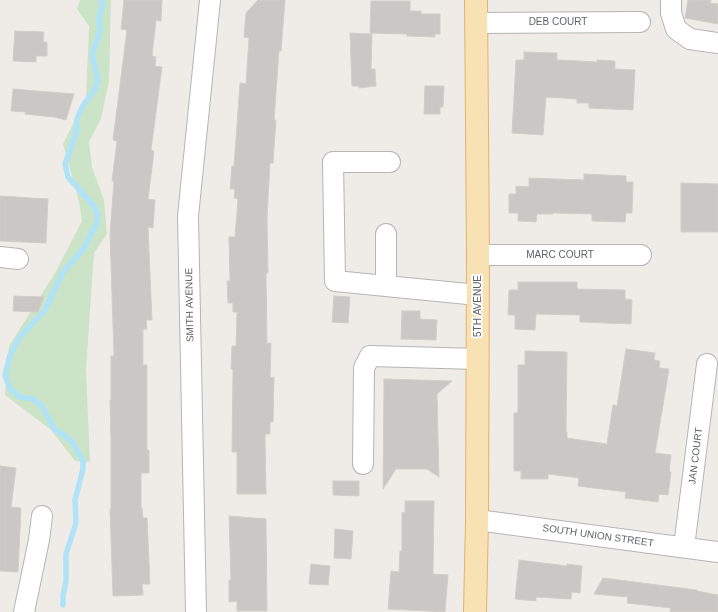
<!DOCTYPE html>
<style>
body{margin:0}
canvas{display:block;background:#efece8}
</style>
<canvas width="718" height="612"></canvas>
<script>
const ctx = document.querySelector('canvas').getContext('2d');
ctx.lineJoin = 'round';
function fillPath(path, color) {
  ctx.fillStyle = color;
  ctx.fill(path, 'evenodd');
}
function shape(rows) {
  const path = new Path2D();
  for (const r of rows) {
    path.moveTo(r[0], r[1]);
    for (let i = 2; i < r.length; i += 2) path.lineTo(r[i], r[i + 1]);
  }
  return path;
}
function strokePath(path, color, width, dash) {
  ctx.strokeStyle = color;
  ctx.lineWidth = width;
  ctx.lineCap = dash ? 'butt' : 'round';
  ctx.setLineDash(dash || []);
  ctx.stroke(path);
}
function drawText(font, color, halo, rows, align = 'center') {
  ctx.font = font + ' Helvetica,sans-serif';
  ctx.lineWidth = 3.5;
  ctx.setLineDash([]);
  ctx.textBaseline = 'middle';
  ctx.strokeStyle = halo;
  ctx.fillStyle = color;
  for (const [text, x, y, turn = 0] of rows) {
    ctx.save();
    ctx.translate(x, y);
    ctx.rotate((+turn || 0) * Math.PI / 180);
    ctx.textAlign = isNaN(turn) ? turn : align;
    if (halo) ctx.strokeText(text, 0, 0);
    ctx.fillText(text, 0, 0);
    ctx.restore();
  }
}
const green = shape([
 [80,0,111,0,109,81,101,119,89,142,92,167,104,200,107,234,94,253,86,369,90,462,75,461,51,430,5,395,9,346,55,273,82,221,79,201,63,144,86,98,89,26,77,9]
]);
const stream = shape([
 [63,605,63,596,66,581,66,554,76,523,75,500,83,469,83,461,73,443,64,435,55,430,41,405,33,399,20,397,10,389,5,375,10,355,20,337,45,310,63,272,85,247,91,233,96,226,98,216,94,206,68,177,65,164,76,133,77,119,82,107,95,89,98,80,92,55,100,31,99,17,103,4,101,0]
]);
const building = shape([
 [124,0,162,0,161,21,156,20,152,56,156,57,155,66,162,67,151,150,154,151,148,199,155,200,153,228,148,227,152,320,146,320,147,329,143,329,143,365,147,365,147,451,149,450,149,473,141,473,141,508,142,508,143,518,147,518,150,584,142,584,143,595,113,596,110,509,111,509,111,444,110,400,111,400,111,356,114,356,110,234,114,181,112,181,117,141,113,140,127,30,121,29,124,0],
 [258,0,285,0,281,51,279,51,274,120,276,120,273,163,270,163,267,217,268,273,266,273,267,344,271,343,270,378,274,377,273,422,270,422,270,434,265,434,266,494,237,494,237,452,232,452,233,369,231,369,232,346,236,346,237,312,233,312,233,303,228,303,227,281,230,281,229,237,235,237,238,199,234,198,235,189,230,189,232,166,234,166,240,83,246,84,249,38,244,37,246,13,258,0],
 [688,0,711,0,710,3,718,4,718,24,685,18,688,0],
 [371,1,410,1,410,11,421,11,421,14,440,14,440,34,435,34,435,37,407,36,407,34,370,33,371,1],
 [15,31,44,32,43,42,47,42,47,56,36,56,36,62,13,61,15,31],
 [350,33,372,34,371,69,375,69,376,86,359,88,359,86,352,86,350,33],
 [524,52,557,53,557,60,597,62,597,60,615,61,615,69,635,70,633,110,589,108,589,103,577,103,577,99,546,97,543,135,512,133,516,60,524,60,524,52],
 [425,86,444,86,443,107,440,107,440,114,424,114,425,86],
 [13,89,74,94,66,120,54,117,25,114,26,112,11,111,13,89],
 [584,174,626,176,626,182,633,182,632,213,626,213,625,222,592,221,592,214,553,213,553,214,537,214,536,222,518,221,518,213,509,213,509,194,516,194,516,186,529,187,529,178,584,180,584,174],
 [681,183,718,184,718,232,681,232,681,183],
 [0,196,48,199,46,243,0,241,0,196],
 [518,282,577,282,577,289,625,290,625,299,632,300,631,324,580,322,580,315,536,314,535,330,515,329,515,315,508,315,509,290,518,290,518,282],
 [14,296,44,297,38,312,13,311,14,296],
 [334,296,350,297,348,323,332,322,334,296],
 [402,311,420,311,420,319,437,320,436,340,401,339,402,311],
 [626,349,655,353,654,360,660,361,659,368,669,369,655,453,671,455,669,471,671,472,668,495,659,494,658,502,625,498,626,492,578,486,579,478,548,474,548,479,521,479,521,471,514,471,514,413,518,413,518,365,525,365,525,351,567,352,566,432,567,432,567,438,607,444,613,405,617,406,626,349],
 [384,379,452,381,437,394,439,477,427,469,396,469,383,489,384,379],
 [0,466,16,468,11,507,21,508,18,572,0,571,0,466],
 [333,481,359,481,359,496,333,495,333,481],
 [405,501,434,501,433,574,448,575,445,612,388,609,391,571,399,572,400,551,402,551,402,512,405,513,405,501],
 [229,516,266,519,267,611,237,611,237,601,229,602,229,580,231,580,229,516],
 [335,529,353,531,351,559,334,558,335,529],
 [519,560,567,566,567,564,582,566,580,593,572,592,571,599,536,597,536,601,515,599,519,560],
 [311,564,330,566,328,585,309,584,311,564],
 [603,578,697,590,697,591,718,595,718,612,670,612,671,608,627,603,628,597,594,594,603,578]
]);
const minor = shape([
 [671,0,671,13,676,29,690,39,718,43],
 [476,23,640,22],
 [386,234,386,286,478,295],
 [478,255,641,255],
 [0,257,18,259],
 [386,286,335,281,333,162,390,162],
 [363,464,364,368,370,356,478,359],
 [477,520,718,552],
 [684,547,707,364],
 [24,612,39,540,42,516],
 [196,612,188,216,210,0]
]);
const major = shape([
 [475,612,477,520,478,255,476,0]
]);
const streetNames = [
 ["DEB COURT",558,22],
 ["MARC COURT",560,255],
 ["SMITH AVENUE",190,305,-91],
 ["5TH AVENUE",478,306,-90],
 ["JAN COURT",696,456,-83],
 ["SOUTH UNION STREET",598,536,8]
];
fillPath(green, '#cbe4c7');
strokePath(stream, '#b0e3f7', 5.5);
fillPath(building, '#cbc7c4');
strokePath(building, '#d4cdc6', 1);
strokePath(minor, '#b3b5b8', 22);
strokePath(major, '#e5b06c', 24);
strokePath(minor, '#fff', 20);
strokePath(major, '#f8e2b4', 22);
drawText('10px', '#5f6366', '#fff', streetNames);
</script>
